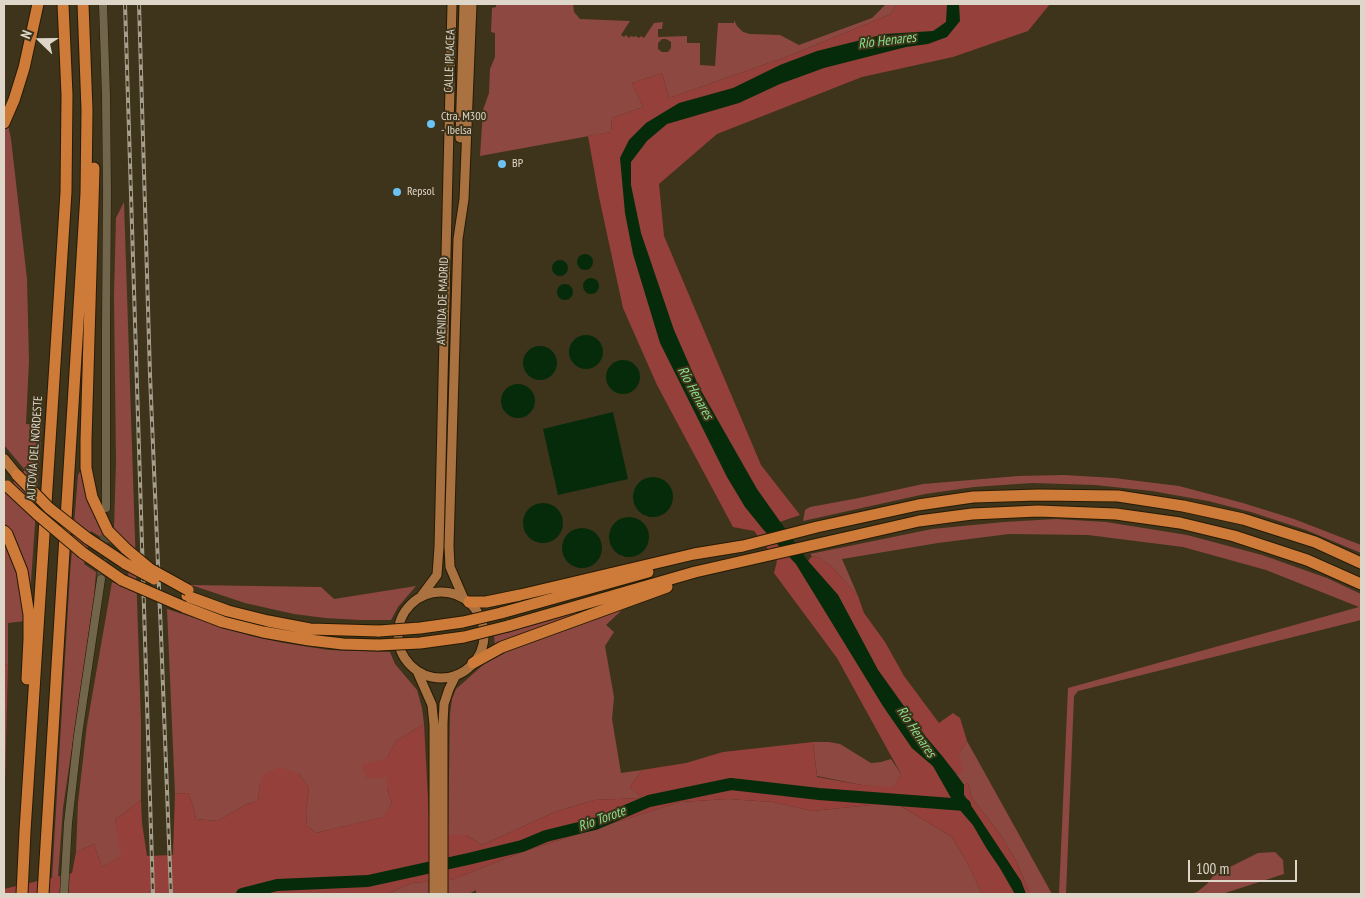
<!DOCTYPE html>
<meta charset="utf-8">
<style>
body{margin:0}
#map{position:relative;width:1365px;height:898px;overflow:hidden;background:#3e341b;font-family:"PT Sans Narrow",sans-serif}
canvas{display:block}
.frame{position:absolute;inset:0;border:5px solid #ded7c9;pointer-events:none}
.north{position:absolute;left:15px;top:15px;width:50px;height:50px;-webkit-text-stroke:4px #3e341b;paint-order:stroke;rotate:292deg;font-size:14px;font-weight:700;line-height:20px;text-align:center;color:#ded7c9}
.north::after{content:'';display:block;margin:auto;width:18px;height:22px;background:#ded7c9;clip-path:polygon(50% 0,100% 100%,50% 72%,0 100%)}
.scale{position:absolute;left:1188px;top:860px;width:109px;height:22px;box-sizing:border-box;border:2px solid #ded7c9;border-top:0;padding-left:6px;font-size:15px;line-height:18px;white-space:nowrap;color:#ded7c9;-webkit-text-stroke:4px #3e341b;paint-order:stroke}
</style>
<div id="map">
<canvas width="1365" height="898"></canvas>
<div class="frame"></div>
<div class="north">N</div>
<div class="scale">100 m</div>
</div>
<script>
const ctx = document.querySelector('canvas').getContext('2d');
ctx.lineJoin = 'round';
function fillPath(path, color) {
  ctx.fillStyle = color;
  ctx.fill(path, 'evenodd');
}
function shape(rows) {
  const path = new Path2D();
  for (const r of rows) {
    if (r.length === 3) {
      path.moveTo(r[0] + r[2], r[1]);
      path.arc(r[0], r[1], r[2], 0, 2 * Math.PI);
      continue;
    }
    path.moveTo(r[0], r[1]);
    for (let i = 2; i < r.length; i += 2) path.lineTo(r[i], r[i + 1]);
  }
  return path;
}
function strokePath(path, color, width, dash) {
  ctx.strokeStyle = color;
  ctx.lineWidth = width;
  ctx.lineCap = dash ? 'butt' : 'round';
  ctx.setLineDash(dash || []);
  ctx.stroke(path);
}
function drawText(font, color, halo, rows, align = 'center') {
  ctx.font = font + ' "PT Sans Narrow",sans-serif';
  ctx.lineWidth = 4;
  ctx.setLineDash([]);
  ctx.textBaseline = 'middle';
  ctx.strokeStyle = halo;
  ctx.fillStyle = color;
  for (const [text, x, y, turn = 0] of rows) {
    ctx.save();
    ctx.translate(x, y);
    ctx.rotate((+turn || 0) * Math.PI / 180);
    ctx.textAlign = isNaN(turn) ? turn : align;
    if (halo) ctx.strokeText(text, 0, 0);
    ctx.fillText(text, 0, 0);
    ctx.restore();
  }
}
const green = shape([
 [496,4,573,4,574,12,580,19,630,21,621,35,624,37,626,35,629,38,631,36,634,37,636,36,639,38,641,36,644,38,654,23,663,22,662,29,658,29,658,37,687,36,687,43,700,43,700,65,715,66,718,23,734,23,734,20,737,26,743,32,750,34,780,35,799,45,872,18,886,4,897,4,891,14,786,57,669,98,662,73,632,83,643,107,612,118,611,132,480,156,483,110,489,93,490,69,495,57,495,33,491,32,492,8,496,7],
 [662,39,666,39,671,42,671,48,668,52,662,52,658,49,658,43],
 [4,106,11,139,27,279,29,361,26,424,42,425,30,595,14,542,4,523,4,492,25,470,4,445],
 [124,202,141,722,141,800,115,820,122,856,102,867,94,844,76,852,78,803,87,725,112,582,128,589,129,543,114,528,116,462,114,295,116,218],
 [81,470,97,521,112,544,91,531,84,564,96,572,94,597,63,808,58,877,52,878,70,574,78,475],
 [1064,475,1114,478,1179,486,1243,503,1294,519,1356,543,1361,545,1361,553,1306,530,1251,512,1208,501,1152,491,1095,485,1032,483,974,487,925,494,803,521,805,510,810,507,859,498,923,484,1018,476],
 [1056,519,1106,522,1187,535,1262,555,1327,578,1361,594,1361,620,1078,691,1074,696,1066,894,1059,894,1068,688,1359,607,1266,570,1183,547,1088,535,1009,534,938,543,842,559,858,596,833,568,820,558,812,556,810,554,932,529,1004,522],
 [4,543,14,566,23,595,25,621,8,623,8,664,4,665],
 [191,585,321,587,334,599,416,586,398,607,391,620,360,620,325,618,294,614,245,603],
 [615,601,495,647,494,636],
 [167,609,251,636,284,643,329,650,390,652,395,664,417,690,422,708,424,724,396,741,387,758,387,789,392,803,384,817,316,833,307,826,306,811,309,787,299,774,260,784,258,801,247,804,217,821,196,819,193,805,188,793,175,794],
 [615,609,622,610,606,625,614,632,605,646,614,697,612,719,621,773,642,770,630,787,642,798,594,800,555,812,482,845,466,835,448,835,450,714,452,699,456,689,492,657],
 [967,741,1052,894,1030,894,1017,863,1002,837,972,798,968,783,964,785,955,772,959,774,959,753],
 [813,742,829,742,840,744,871,763,881,762,891,759,901,774,893,788,862,785,817,776],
 [728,799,773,802,812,811,871,805,899,805,952,837,968,864,982,894,476,894,476,890,469,894,388,894,411,883,451,880,525,851,680,802],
 [1275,852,1283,860,1284,874,1222,894,1190,894,1197,892,1207,884,1214,875,1258,853]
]);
const forest = shape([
 [897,4,1050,4,1028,31,953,57,862,77,717,134,659,184,664,236,761,465,800,515,762,528,796,564,883,706,912,748,933,766,954,803,973,825,987,849,1000,868,1015,894,982,894,968,864,952,837,899,805,871,805,812,811,773,802,728,799,680,802,525,851,451,880,411,883,388,894,4,894,4,889,72,873,76,852,94,844,102,867,121,856,115,820,141,800,142,823,147,856,173,855,175,794,188,793,193,805,196,819,217,821,247,804,258,801,260,784,264,774,281,767,299,774,309,787,306,811,307,826,316,833,383,817,392,803,387,789,387,777,367,779,362,765,387,758,396,741,424,724,430,835,466,835,482,845,555,812,594,800,642,798,630,787,642,770,686,763,723,752,813,742,817,777,862,785,893,787,901,774,837,658,774,573,777,561,754,531,733,527,657,385,623,308,599,197,588,136,611,132,612,118,643,107,632,83,662,73,669,98,786,57,891,14],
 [812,556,820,558,833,568,858,596,864,613,885,642,904,676,939,723,953,713,960,718,967,741,959,753,963,771,959,774,955,772,926,737,878,670,838,595,808,561],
 [8,664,5,784,4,800,4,665],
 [968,783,972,798,1002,837,1017,863,1030,894,1026,894,1021,881,964,795,964,785]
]);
const water = shape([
 [947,4,959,4,960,21,947,37,928,44,906,47,824,68,780,84,739,103,667,124,647,141,631,162,631,185,641,233,674,330,699,387,757,489,808,561,838,595,878,670,926,737,943,757,964,785,964,795,1021,881,1026,894,1015,894,1000,868,987,849,973,825,954,803,933,766,912,748,883,706,796,564,762,528,745,507,727,477,660,343,633,254,625,213,620,158,629,140,646,123,679,103,733,88,780,65,817,51,885,34,933,31,946,22],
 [585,262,8],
 [560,268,8],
 [591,286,8],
 [565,292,8],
 [586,352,17],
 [540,363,17],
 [623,377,17],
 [518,401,17],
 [613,412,628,479,558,495,543,429],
 [653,497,20],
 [543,523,20],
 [629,537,20],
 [582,548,20]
]);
const river = shape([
 [242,894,277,885,368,881,468,859,522,846,546,836,595,824,649,801,731,784,819,794,965,805]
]);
const tertiaryTunnel = shape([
 [101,579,105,526]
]);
const tertiary = shape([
 [103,4,106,96,107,192,106,325,106,508],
 [64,894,68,823,78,735,101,579]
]);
const primary = shape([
 [460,138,464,4],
 [441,635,43],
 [422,595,437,575,439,547,452,4],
 [463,597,450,567,449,546,458,239,464,199,472,4],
 [417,671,432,705,434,725,434,894],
 [443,894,443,723,444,704,449,689,456,675]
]);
const trunk = shape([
 [4,459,17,475]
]);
const motorway = shape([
 [4,123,14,100,24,68,38,4],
 [94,168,86,440,86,468,92,497,108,531,126,549],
 [4,531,7,534,22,571,29,615,29,639,27,679],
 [87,538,126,564],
 [83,553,122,580],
 [187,596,228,611,268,621,310,629,379,631],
 [469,602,486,602,520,595,694,554,743,546,817,527,918,505,973,497,1039,495,1118,496,1183,506,1243,519,1315,542,1361,563],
 [184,607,223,622,263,632,309,640,343,644,378,645],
 [501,613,648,572],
 [508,626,695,572,919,521,972,514,1038,511,1116,514,1180,523,1234,536,1307,560,1361,584],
 [473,663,502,647,667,587],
 [22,894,25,831,66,192,67,95,63,4],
 [43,894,86,193,87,110,83,4]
]);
const rail = shape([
 [125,4,153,894],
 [139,4,150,375,161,635,171,894]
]);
const motorwayBridge = shape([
 [17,475,49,508,87,538],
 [7,486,37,514,83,553],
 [126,549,150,569,188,590],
 [126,564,154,579],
 [122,580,184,607],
 [379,631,420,628,463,622,501,613],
 [378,645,420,643,464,637,508,626]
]);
const markers = [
 [431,124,5,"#6cc3f2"],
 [502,164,5,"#6cc3f2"],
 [397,192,5,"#6cc3f2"]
];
const streetNames = [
 ["CALLE IPLACEA",450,61,-88],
 ["AVENIDA DE MADRID",443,301,-88],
 ["AUTOVÍA DEL NORDESTE",35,448,-86]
];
const poiNames = [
 ["Ctra. M300",441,117],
 ["- Ibelsa",441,131],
 ["BP",512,164],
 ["Repsol",407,192]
];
const waterNames = [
 ["Río Henares",887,41,-7],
 ["Río Henares",695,393,61],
 ["Río Henares",916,732,56],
 ["Río Torote",602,819,-20]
];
fillPath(green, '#8d4842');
fillPath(forest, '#95403a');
fillPath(water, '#062b0a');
strokePath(river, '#062b0a', 12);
strokePath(tertiaryTunnel, '#564c35', 8, [8, 4]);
strokePath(tertiary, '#251b04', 9);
strokePath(primary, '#251b04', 11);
strokePath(trunk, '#251b04', 12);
strokePath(motorway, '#251b04', 13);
strokePath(tertiary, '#71654c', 8);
strokePath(primary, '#a97240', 9);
strokePath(trunk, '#bc763c', 10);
strokePath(motorway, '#ce7a38', 11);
strokePath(rail, '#a69e8c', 4);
strokePath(rail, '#3e341b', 2, [5.5]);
strokePath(motorwayBridge, '#251b04', 13, []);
strokePath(motorwayBridge, '#ce7a38', 11);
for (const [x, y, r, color] of markers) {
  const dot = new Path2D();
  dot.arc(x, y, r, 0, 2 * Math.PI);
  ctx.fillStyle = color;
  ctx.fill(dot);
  strokePath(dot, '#3e341b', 2);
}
drawText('12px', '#ded7c9', '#3e341b', streetNames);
drawText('12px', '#ded7c9', '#3e341b', poiNames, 'left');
drawText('italic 14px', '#86e18b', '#3e341b', waterNames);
</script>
